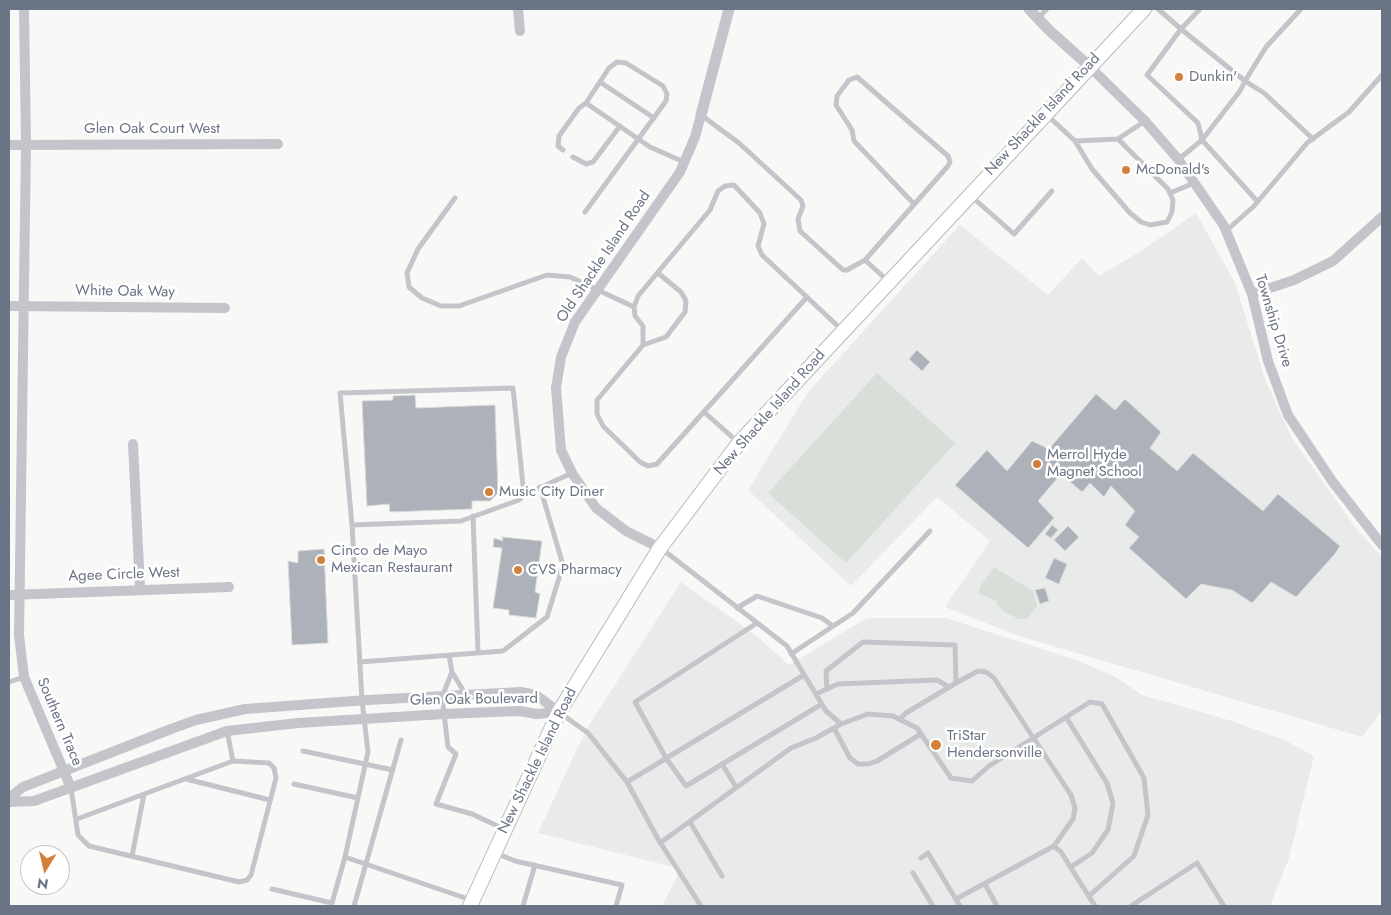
<!DOCTYPE html>
<style>
body{margin:0}
#map{position:relative;width:1391px;height:915px;overflow:hidden;background:#f8f9f7;font-family:Jost,sans-serif}
canvas{display:block}
.frame{position:absolute;inset:0;border:10px solid #6b7485;pointer-events:none}
.north{position:absolute;left:20px;top:845px;width:50px;height:50px;box-sizing:border-box;background:#fff;border:1px solid #c4c7ce;border-radius:50%;rotate:189deg;font-size:14px;font-weight:700;line-height:20px;text-align:center;color:#6b7485}
.north::after{content:'';display:block;margin:auto;width:18px;height:22px;background:#d4803b;clip-path:polygon(50% 0,100% 100%,50% 72%,0 100%)}
</style>
<div id="map">
<canvas width="1391" height="915"></canvas>
<div class="frame"></div>
<div class="north">N</div>
</div>
<script>
const ctx = document.querySelector('canvas').getContext('2d');
ctx.lineJoin = 'round';
function fillPath(path, color) {
  ctx.fillStyle = color;
  ctx.fill(path, 'evenodd');
}
function shape(rows) {
  const path = new Path2D();
  for (const r of rows) {
    path.moveTo(r[0], r[1]);
    for (let i = 2; i < r.length; i += 2) path.lineTo(r[i], r[i + 1]);
  }
  return path;
}
function strokePath(path, color, width, dash) {
  ctx.strokeStyle = color;
  ctx.lineWidth = width;
  ctx.lineCap = dash ? 'butt' : 'round';
  ctx.setLineDash(dash || []);
  ctx.stroke(path);
}
function drawText(font, color, halo, rows, align = 'center') {
  ctx.font = font + ' Jost,sans-serif';
  ctx.lineWidth = 5;
  ctx.setLineDash([]);
  ctx.textBaseline = 'middle';
  ctx.strokeStyle = halo;
  ctx.fillStyle = color;
  for (const [text, x, y, turn = 0] of rows) {
    ctx.save();
    ctx.translate(x, y);
    ctx.rotate((+turn || 0) * Math.PI / 180);
    ctx.textAlign = isNaN(turn) ? turn : align;
    if (halo) ctx.strokeText(text, 0, 0);
    ctx.fillText(text, 0, 0);
    ctx.restore();
  }
}
const built = shape([
 [1196,213,1235,283,1266,382,1292,438,1355,527,1382,557,1382,711,1362,737,1019,636,945,607,990,541,937,497,851,586,748,490,808,392,960,225,1048,295,1082,258,1099,276,1144,249],
 [681,582,758,637,789,665,867,618,946,618,1076,660,1114,676,1142,695,1232,721,1282,739,1314,756,1289,858,1270,906,662,906,681,869,538,833,576,751,591,722]
]);
const green = shape([
 [877,373,955,443,846,563,768,493],
 [994,567,1033,591,1037,606,1027,619,1019,619,1006,613,996,604,997,601,980,594,979,588]
]);
const building = shape([
 [917,350,930,362,922,371,909,359,917,350],
 [1096,394,1115,410,1125,399,1161,432,1150,448,1177,471,1193,453,1263,511,1278,494,1340,546,1334,555,1296,597,1271,582,1252,603,1232,590,1201,584,1186,599,1129,548,1139,537,1125,525,1135,511,1111,486,1104,497,1090,483,1082,492,1061,474,1038,501,1054,518,1028,548,955,485,987,450,1007,471,1032,441,1049,449,1096,394],
 [415,395,416,408,495,405,498,493,490,501,472,501,472,509,390,512,389,504,367,506,362,401,393,400,393,396,415,395],
 [1052,525,1058,530,1051,538,1045,534,1052,525],
 [1068,526,1079,537,1065,551,1054,540,1068,526],
 [502,537,542,541,535,592,540,594,536,618,509,615,509,610,493,608,502,548,493,547,494,538,503,541,502,537],
 [324,549,328,643,292,645,288,561,298,563,298,551,324,549],
 [1054,558,1067,564,1059,584,1045,578,1054,558],
 [1045,588,1049,601,1040,604,1035,590,1045,588]
]);
const service = shape([
 [1158,9,1181,29,1200,9],
 [1038,18,1047,9],
 [600,82,654,118],
 [586,103,650,147,684,162],
 [1046,114,1075,141,1092,169,1130,213,1141,222,1150,225,1167,222,1172,212,1173,200,1168,189,1118,139],
 [701,115,739,143,801,200,803,206,798,219,800,231,843,270,847,270,865,260,948,166,950,162,948,156,857,77,849,80,837,96,836,105,852,130,854,141,914,204],
 [1075,141,1118,139,1145,121],
 [563,150,558,146,559,136,579,108,586,103,609,68,617,62,626,63,663,86,667,94,666,101,585,212],
 [573,157,586,164,593,162,620,126],
 [1179,159,1202,140,1240,91,1245,81,1264,93,1313,139],
 [1170,193,1194,183],
 [971,196,1014,234,1052,191],
 [455,198,418,249,407,273,409,287,422,298,441,306,459,306,547,275,570,277,634,307],
 [1257,201,1202,140,1198,123,1147,75,1181,29,1245,81,1266,47,1301,9],
 [1226,231,1254,206,1307,143,1349,112,1382,75],
 [865,260,888,281],
 [807,297,657,464,648,466,640,462,603,426,597,414,597,400,643,345,643,326,635,316,634,307,638,296,710,210,718,191,725,186,734,185,760,213,764,224,758,246,762,255,842,330],
 [643,345,666,337,685,312,686,301,681,292,658,273],
 [704,412,739,443],
 [473,516,478,652],
 [352,525,340,393,513,388,524,495],
 [662,549,787,646,826,711,841,724,868,714,893,716,917,728,951,778,972,781,989,766,1090,702,1102,704,1144,778,1148,815,1134,856,1089,896],
 [737,608,757,596,822,618,833,626],
 [757,623,635,702,666,758,686,786,822,704],
 [791,654,853,613,930,531],
 [449,655,452,672,466,695],
 [360,662,503,651,547,617,563,565,540,487],
 [452,672,442,697,448,747,456,754,436,804,472,814,504,829],
 [9,682,24,677],
 [827,689,826,671,863,642,955,645,956,683],
 [816,694,838,684,937,680,949,687],
 [560,713,588,733,627,782,658,839,701,906],
 [1066,717,1107,783,1113,803,1108,830,1092,853,1071,867],
 [900,719,906,713,956,683,978,671,986,672,994,678,1071,795,1075,808,1073,819,1054,846,956,899],
 [834,728,850,758,858,764,868,764,877,761,921,734],
 [303,751,393,770],
 [722,764,736,787],
 [186,779,270,800],
 [627,782,804,675],
 [294,784,358,798],
 [71,788,78,835,89,846,239,882,247,880,251,875,276,778,274,768,269,763,233,761,227,731],
 [77,819,233,761],
 [690,822,722,876],
 [660,843,791,748,816,738,841,724],
 [1054,846,1061,852,1095,906],
 [496,853,515,861,622,885,616,906],
 [132,856,144,794],
 [921,858,928,853,960,906],
 [913,873,933,906],
 [985,884,997,906],
 [272,889,332,903,345,857],
 [471,900,345,857,368,752,362,700,352,525,461,521,519,500,524,495,572,473],
 [354,906,401,740],
 [523,906,535,865],
 [1131,906,1197,863,1224,906]
]);
const minor = shape([
 [24,9,26,145,19,635,24,677,71,788],
 [518,9,520,31],
 [1089,66,1145,121,1178,159,1224,226,1252,294,1268,361,1288,415,1332,481,1382,545],
 [9,145,278,144],
 [1252,294,1294,280,1333,261,1382,217],
 [9,306,225,308],
 [133,444,140,588],
 [660,548,626,531,596,508,572,473,561,450,556,388,561,357,575,322,680,172,695,137,701,115],
 [9,595,229,587],
 [9,798,23,787,171,729,196,720,245,709,367,700,521,692,536,695,559,712],
 [9,802,34,801,227,731,298,723,444,714,520,711,536,714,559,712]
]);
const tertiary = shape([
 [1029,9,1049,30,1089,66],
 [701,115,729,9]
]);
const secondary = shape([
 [470,906,559,712,660,548,739,443,1144,9]
]);
const markers = [
 [1179,77,5,"#d4803b"],
 [1126,170,5,"#d4803b"],
 [1037,464,5,"#d4803b"],
 [489,492,5,"#d4803b"],
 [321,560,5,"#d4803b"],
 [518,570,5,"#d4803b"],
 [936,745,6,"#d4803b"]
];
const poiNames = [
 ["Dunkin'",1189,77],
 ["McDonald's",1136,170],
 ["Merrol Hyde",1047,455],
 ["Magnet School",1047,472],
 ["Music City Diner",499,492],
 ["Cinco de Mayo",331,551],
 ["Mexican Restaurant",331,568],
 ["CVS Pharmacy",528,570],
 ["TriStar",947,736],
 ["Hendersonville",947,753]
];
const streetNames = [
 ["New Shackle Island Road",1043,115,-47],
 ["Glen Oak Court West",152,129],
 ["Old Shackle Island Road",604,257,-56],
 ["White Oak Way",125,292,1],
 ["Township Drive",1273,321,73],
 ["New Shackle Island Road",770,413,-49],
 ["Agee Circle West",124,575,-2],
 ["Glen Oak Boulevard",474,700,-1],
 ["Southern Trace",59,722,67],
 ["New Shackle Island Road",538,761,-64]
];
fillPath(built, '#e9eaea');
fillPath(green, '#d9dfd8');
fillPath(building, '#adb1b9');
strokePath(building, '#dadbd9', 1);
strokePath(secondary, '#b6b9be', 16);
strokePath(service, '#c3c5ca', 5);
strokePath(minor, '#c3c5ca', 10);
strokePath(tertiary, '#c3c5ca', 11);
strokePath(secondary, '#fff', 14);
for (const [x, y, r, color] of markers) {
  const dot = new Path2D();
  dot.arc(x, y, r, 0, 2 * Math.PI);
  ctx.fillStyle = color;
  ctx.fill(dot);
  strokePath(dot, '#fff', 2);
}
drawText('15px', '#6b7485', '#fff', poiNames, 'left');
drawText('15px', '#6b7485', '#fff', streetNames);
</script>
